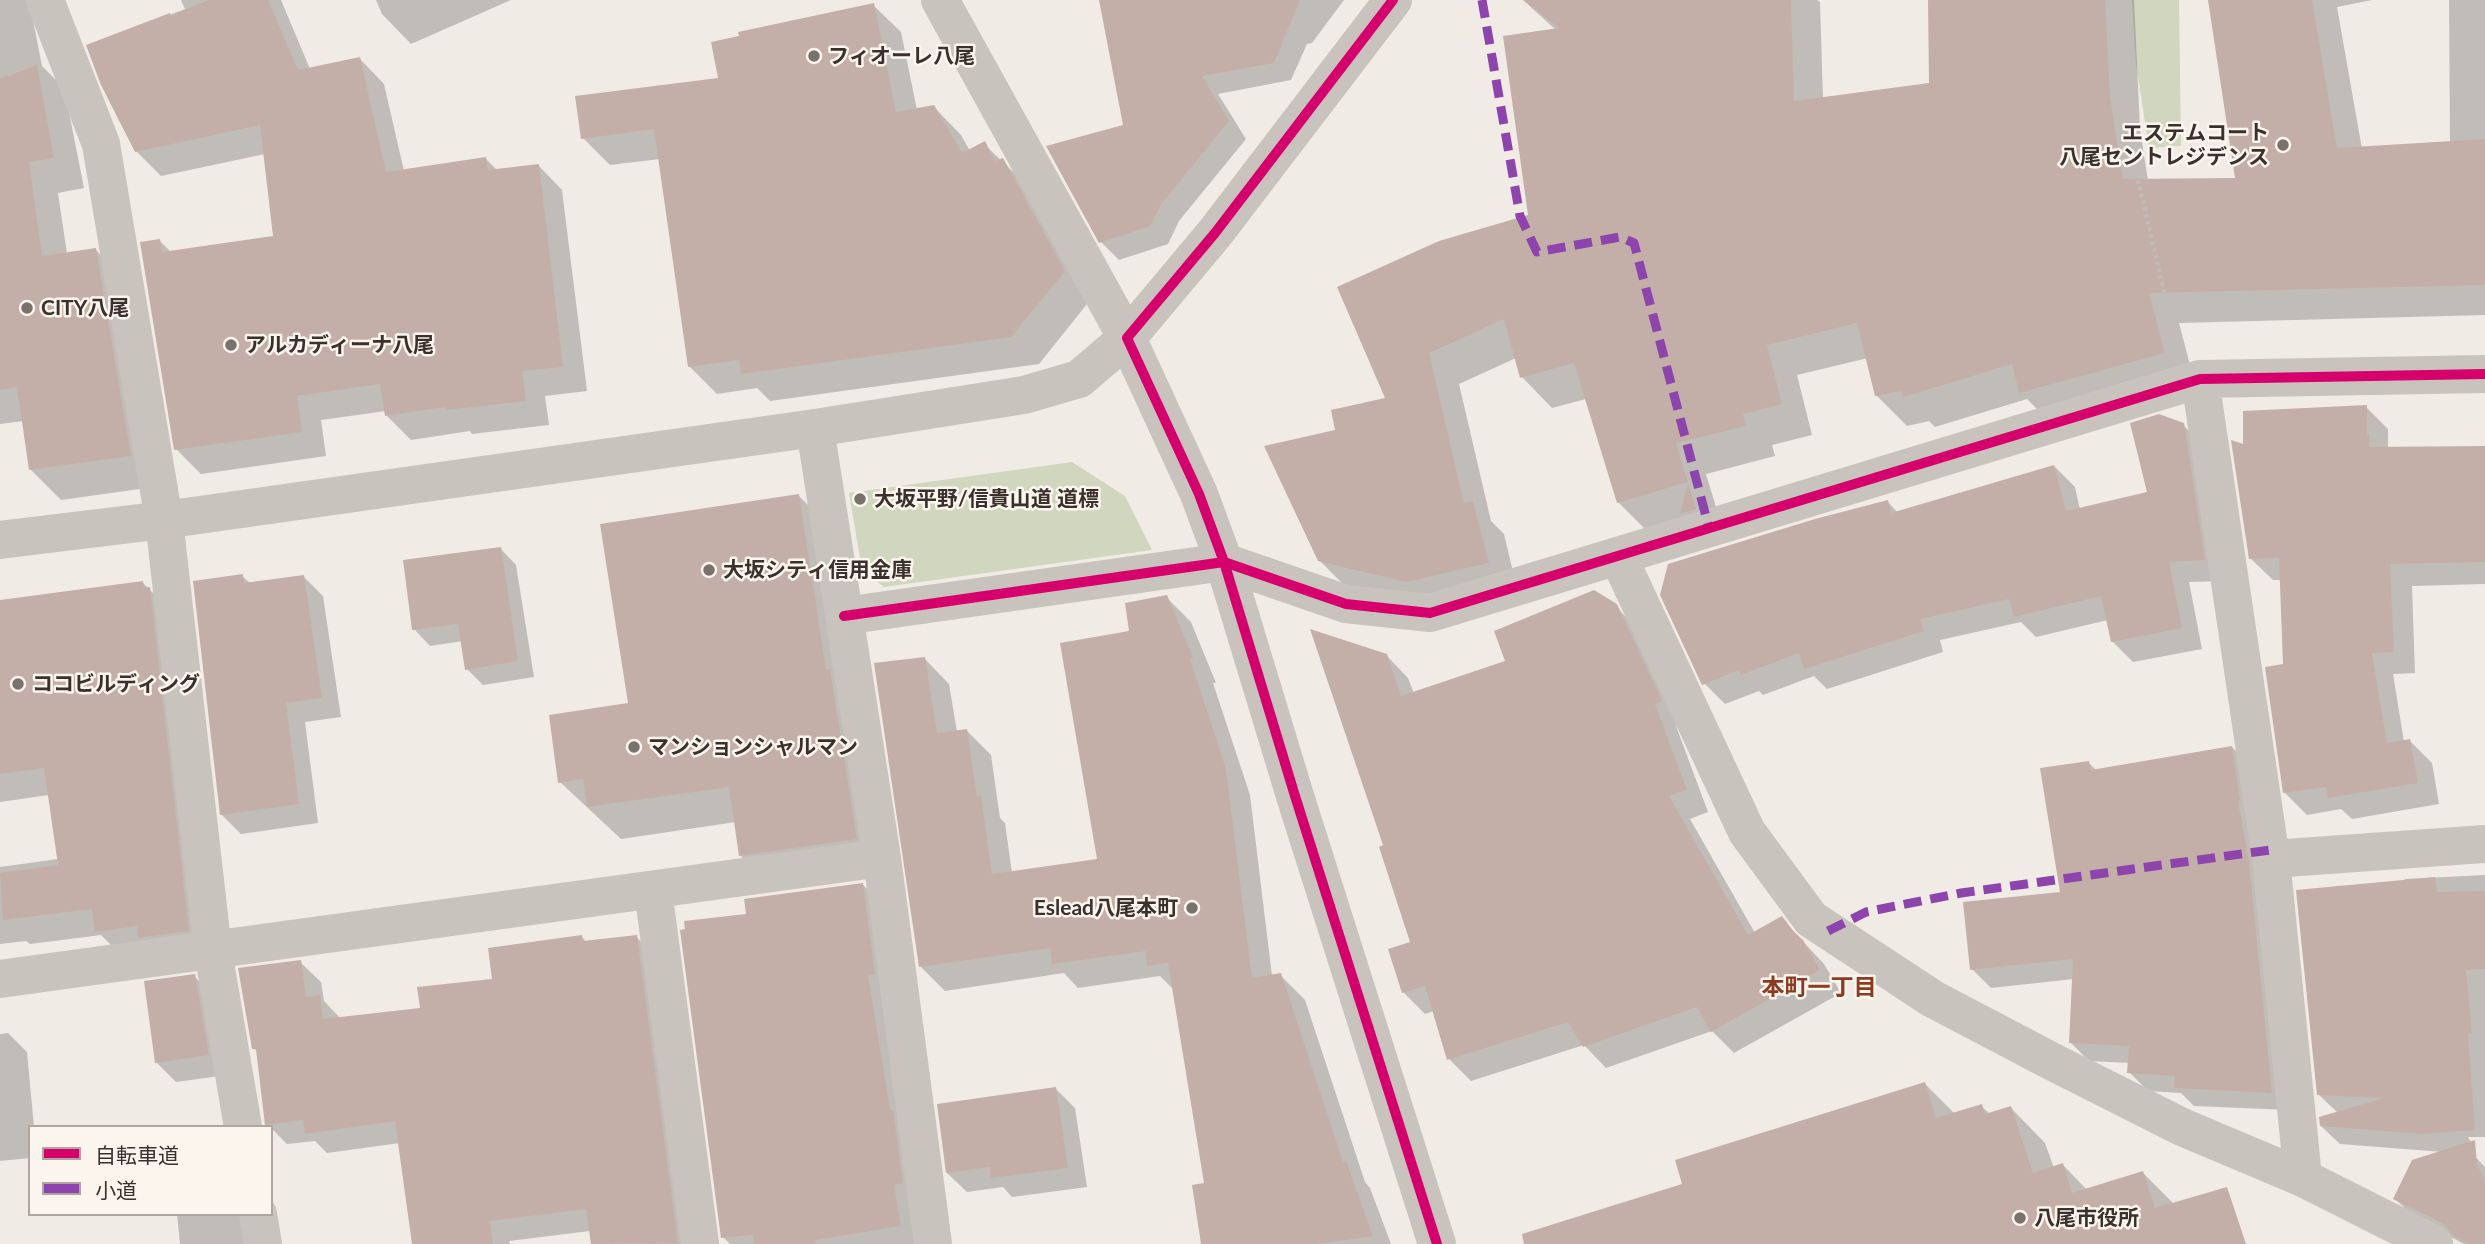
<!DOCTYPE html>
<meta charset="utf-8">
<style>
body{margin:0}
#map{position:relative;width:2485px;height:1244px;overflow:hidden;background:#f0ebe5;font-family:Lato,"Noto Sans JP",sans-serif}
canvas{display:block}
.legend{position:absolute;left:28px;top:1125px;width:245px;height:91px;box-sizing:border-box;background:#fbf5ee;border:2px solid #aea6a0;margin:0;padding:9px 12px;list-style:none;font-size:21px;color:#3b302b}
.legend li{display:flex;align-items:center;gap:14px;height:35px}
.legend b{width:35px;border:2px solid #aea6a0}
</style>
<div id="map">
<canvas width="2485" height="1244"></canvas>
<ul class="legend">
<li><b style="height:9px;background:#d6006c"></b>自転車道</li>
<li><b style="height:9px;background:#8e44ad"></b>小道</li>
</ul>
</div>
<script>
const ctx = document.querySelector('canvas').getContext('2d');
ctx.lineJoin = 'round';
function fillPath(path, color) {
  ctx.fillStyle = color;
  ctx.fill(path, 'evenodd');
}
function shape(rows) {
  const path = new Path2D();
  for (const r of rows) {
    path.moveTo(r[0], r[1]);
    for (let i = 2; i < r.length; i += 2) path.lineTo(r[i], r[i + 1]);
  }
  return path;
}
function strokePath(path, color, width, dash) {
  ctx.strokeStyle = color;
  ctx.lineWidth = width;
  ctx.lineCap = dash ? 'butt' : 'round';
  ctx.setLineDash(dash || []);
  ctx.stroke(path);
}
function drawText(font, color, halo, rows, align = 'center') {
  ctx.font = font + ' Lato,"Noto Sans JP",sans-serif';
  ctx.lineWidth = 5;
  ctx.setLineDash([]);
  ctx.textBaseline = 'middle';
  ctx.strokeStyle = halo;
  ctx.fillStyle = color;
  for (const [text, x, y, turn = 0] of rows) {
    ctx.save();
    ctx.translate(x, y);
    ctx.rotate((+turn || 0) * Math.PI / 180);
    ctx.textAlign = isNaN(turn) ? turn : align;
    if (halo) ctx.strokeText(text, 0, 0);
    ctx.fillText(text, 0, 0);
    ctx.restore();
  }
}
const green = shape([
 [2132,0,2179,0,2181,146,2149,148,2136,64],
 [1072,462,1125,496,1152,550,884,587,862,570,849,493]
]);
const shadow = shape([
 [0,0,29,0,42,66,62,86,66,97,84,188,58,193,67,254,96,250,126,281,161,486,61,500,31,470,24,421,0,424],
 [181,0,281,0,310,69,360,59,384,84,404,171,486,159,497,170,538,165,562,190,587,391,545,396,549,425,472,434,470,431,411,440,386,415,386,411,321,420,326,456,201,474,176,449,160,241,171,252,274,238,265,154,161,176,136,151,88,46,185,9],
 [376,0,511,0,411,44,382,14],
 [1100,0,1344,0,1312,43,1307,44,1291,80,1218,94,1246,139,1179,221,1168,244,1119,260,1101,242,1125,126],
 [1523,0,1817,0,1820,2,1823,99,1931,85,1930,0,2134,0,2140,129,2148,181,2237,180,2210,0,2372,0,2337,7,2362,149,2450,143,2449,0,2485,0,2485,315,2179,323,2195,384,2051,423,2027,399,1935,427,1929,421,1907,426,1876,395,1868,358,1797,375,1812,435,1772,445,1775,456,1706,474,1726,540,1649,533,1618,502,1586,399,1552,408,1522,377,1516,358,1459,384,1491,521,1504,534,1518,593,1438,613,1351,592,1319,560,1337,432,1388,399,1530,216,1556,30],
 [873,5,901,32,917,110,934,107,961,135,970,151,984,144,1030,188,1091,299,1039,364,770,401,757,388,717,394,689,366,660,159,610,165,583,138,721,79],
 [2366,407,2388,429,2388,449,2485,448,2485,584,2412,586,2415,673,2393,674,2404,742,2410,741,2432,763,2439,804,2352,819,2341,809,2307,815,2285,793,2285,666,2281,580,2273,580,2250,558,2244,446],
 [2183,425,2205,446,2225,581,2189,582,2202,649,2133,662,2112,641,2108,620,2036,637,2021,622,1940,640,1943,652,1827,689,1814,676,1763,695,1759,691,1725,704,1704,683,1888,502,1898,513,2054,466,2075,487,2080,510,2149,493],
 [799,496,831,528,888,871,772,887,740,855,736,822,621,839,560,782,630,705],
 [500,548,516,565,534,677,483,685,467,669,463,641,430,646,414,629],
 [242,576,251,584,304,577,323,596,341,717,305,722,318,823,241,834,221,814],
 [142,582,174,614,213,956,122,956,101,935,30,944,26,941,0,944,0,867,58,859,49,795,0,802,0,602],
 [1166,597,1191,622,1216,683,1213,683,1250,795,1272,976,1280,975,1305,1000,1365,1182,1370,1188,1391,1244,1203,1244,1206,1184,1174,990,1160,976,1078,988,1064,973,945,991,920,966,925,659,949,684,957,732,967,731,991,755,1000,818,1005,823,1012,873,1099,860,1131,632],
 [1615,606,1638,629,1682,723,1676,726,1708,812,1690,819,1755,933,1781,918,1824,964,1841,993,1734,1053,1712,1031,1606,1068,1584,1045,1471,1081,1449,1059,1434,1011,1425,1014,1403,992,1412,943,1386,847,1386,655,1408,678,1414,694,1507,662],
 [2232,747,2250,766,2290,1110,2194,1106,2181,1093,2148,1091,2129,1072,2130,1063,2089,1061,2070,1042,2074,979,1991,988,1972,969,2062,894,2089,763,2097,771],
 [2485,875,2485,1137,2468,1137,2475,1149,2469,1150,2485,1167,2485,1244,2464,1244,2415,1218,2395,1199,2443,1152,2340,1144,2321,1126,2338,1113,2318,1094,2405,879],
 [863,885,882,903,919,1244,730,1244,723,1237,748,915],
 [582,937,587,943,636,937,657,957,695,1244,592,1244,590,1231,509,1241,510,1244,414,1244,400,1143,327,1153,315,1141,287,1144,267,1124,259,1054,254,1048,300,962,321,982,324,1001,341,1019,421,1009,494,981],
 [194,976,214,996,227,1075,176,1082,156,1062],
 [8,1033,27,1052,34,1127,30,1127,30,1158,0,1161,0,1034],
 [1925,1084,1955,1114,1981,1106,1990,1114,2011,1108,2045,1143,2054,1168,2063,1165,2087,1190,2143,1173,2178,1208,2189,1244,1585,1244,1685,1185],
 [1056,1089,1075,1108,1087,1187,1012,1197,1003,1187,967,1192,947,1173],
 [177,1214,249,1214,252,1244,180,1244]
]);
const building = shape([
 [209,0,268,0,298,70,360,57,386,172,486,157,488,170,539,164,563,367,522,371,526,401,446,410,445,407,385,416,380,384,297,396,302,432,174,450,140,242,160,239,162,252,273,236,260,125,135,152,101,85,86,45,170,13,171,16],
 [1099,0,1300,0,1274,63,1202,76,1229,121,1162,203,1150,226,1099,243,1046,146,1123,125],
 [1523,0,1791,0,1794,101,1929,83,1928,0,2105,0,2110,97,2123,179,2235,178,2208,0,2312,0,2337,148,2485,139,2485,285,2149,293,2165,353,2019,393,2012,364,1903,397,1901,391,1875,396,1857,323,1767,345,1782,404,1743,414,1746,426,1676,443,1696,509,1680,514,1688,482,1617,503,1574,363,1520,378,1504,319,1429,353,1464,503,1473,501,1489,563,1406,582,1318,561,1264,446,1335,430,1331,410,1385,398,1337,287,1439,241,1528,215,1503,36,1559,28],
 [874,3,896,112,934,105,962,153,985,141,995,161,1003,158,1065,271,1011,337,741,374,739,360,688,367,654,129,581,139,575,96,718,78,711,42,739,36,738,32],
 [37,65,54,158,29,162,42,256,96,248,131,456,29,470,17,387,0,390,0,79],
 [2367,405,2367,435,2369,434,2369,447,2485,446,2485,562,2390,564,2394,652,2372,653,2387,743,2410,739,2418,783,2328,798,2326,787,2283,793,2265,667,2283,664,2279,558,2249,559,2231,440,2243,444,2243,411],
 [2159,414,2184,423,2205,560,2169,562,2182,628,2111,642,2101,596,2014,617,2009,599,1920,619,1924,631,1804,669,1799,653,1741,675,1739,670,1702,685,1660,595,1668,564,1815,519,1888,500,1891,513,2054,465,2066,511,2147,492,2130,423],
 [799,494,826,669,830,669,857,839,739,856,729,787,587,807,583,779,558,783,549,715,628,703,600,524],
 [501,547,518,661,465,670,458,624,412,630,403,560],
 [243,574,244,583,304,575,322,698,286,703,299,804,220,815,193,581],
 [143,581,144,588,150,587,189,931,138,938,137,926,95,932,92,909,3,920,0,873,58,865,44,768,0,774,0,600],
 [1594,590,1617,604,1662,701,1655,704,1687,790,1669,796,1748,935,1782,916,1794,932,1803,940,1820,970,1711,1032,1697,1007,1583,1047,1568,1022,1447,1060,1425,986,1402,993,1388,949,1410,942,1379,847,1383,845,1310,629,1387,654,1401,696,1505,661,1494,631],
 [1167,595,1193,658,1190,659,1226,769,1252,978,1281,973,1343,1162,1346,1161,1373,1236,1318,1244,1201,1244,1192,1185,1204,1183,1168,963,1147,966,1146,951,1052,964,1050,948,919,967,874,663,925,657,937,733,967,729,977,797,981,796,992,874,1097,859,1060,643,1129,631,1125,603],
 [2232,746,2240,800,2238,801,2249,862,2272,1093,2174,1088,2175,1076,2127,1073,2129,1046,2069,1043,2073,959,1970,970,1963,902,2060,892,2040,768,2089,761,2091,770],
 [2435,877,2437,892,2485,891,2485,969,2466,970,2472,1034,2468,1034,2475,1130,2423,1134,2320,1126,2319,1117,2384,1098,2317,1095,2296,890],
 [863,883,875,974,868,975,890,1110,893,1110,903,1183,894,1185,901,1226,815,1240,816,1244,754,1244,753,1235,721,1238,680,930,685,929,684,921,746,914,744,899],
 [582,935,583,941,637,935,678,1243,591,1244,586,1209,490,1221,493,1244,412,1244,395,1121,305,1134,303,1120,265,1125,256,1049,252,1049,238,968,301,960,306,997,320,995,323,1019,420,1008,417,987,492,979,488,948],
 [195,974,209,1055,155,1063,144,981],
 [1925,1082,1936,1118,1982,1104,1985,1114,2011,1106,2033,1173,2063,1163,2072,1193,2143,1171,2155,1208,2227,1187,2246,1244,1524,1244,1522,1234,1682,1184,1675,1160],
 [1056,1087,1068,1168,991,1178,990,1167,946,1173,937,1104],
 [2475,1140,2477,1165,2485,1179,2485,1244,2470,1244,2454,1236,2444,1224,2393,1199,2412,1160]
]);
const path = shape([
 [2115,0,2123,115,2175,339]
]);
const minor = shape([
 [45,0,101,144,164,520,213,951,243,1127],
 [940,0,1127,338],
 [2200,379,2271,859,2303,1178],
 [815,428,882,858,933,1244],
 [1618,556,1747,832,1811,919,1933,999,2053,1062,2182,1127,2303,1178,2434,1244],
 [844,616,1224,562,1346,604,1430,613,2200,379,2485,374],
 [2271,859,2485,844],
 [653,890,700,1244],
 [0,979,882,858],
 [258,1214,263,1244]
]);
const tertiary = shape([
 [1127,338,1199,494,1224,562,1295,796,1437,1244],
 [0,540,164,520,815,428,1024,395,1079,379,1127,338,1215,233,1393,0]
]);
const quiet = shape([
 [1482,0,1520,216,1537,252,1620,237,1634,243,1709,528],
 [1828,931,1866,912,1961,893,2270,850]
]);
const cycleway = shape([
 [1393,0,1215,233,1127,338,1199,494,1224,562,1295,796,1437,1244],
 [844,616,1224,562,1346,604,1430,613,2200,379,2485,374]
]);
const markers = [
 [814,56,7,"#7a716c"],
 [2283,145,7,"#7a716c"],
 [27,308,7,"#7a716c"],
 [231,345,7,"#7a716c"],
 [860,499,7,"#7a716c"],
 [709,570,7,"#7a716c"],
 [18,684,7,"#7a716c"],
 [634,747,7,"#7a716c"],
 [1192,908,7,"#7a716c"],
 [2020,1218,7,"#7a716c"]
];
const poiNames = [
 ["フィオーレ八尾",828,56],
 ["エステムコート",2269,133,"right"],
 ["八尾セントレジデンス",2269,157,"right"],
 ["CITY八尾",41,308],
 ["アルカディーナ八尾",245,345],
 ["大坂平野/信貴山道 道標",874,499],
 ["大坂シティ信用金庫",723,570],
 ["ココビルディング",32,684],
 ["マンションシャルマン",648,747],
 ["Eslead八尾本町",1178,908,"right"],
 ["八尾市役所",2034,1218]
];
const neighbourhoodNames = [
 ["本町一丁目",1819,988]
];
fillPath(green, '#d1d6bf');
fillPath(shadow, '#0003');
fillPath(building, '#c3afa7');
strokePath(path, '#c2bbb6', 4.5, [3.5, 3.5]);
strokePath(minor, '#c9c3be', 38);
strokePath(tertiary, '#c9c3be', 38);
strokePath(quiet, '#8e44ad', 9, [18, 9]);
strokePath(cycleway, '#d6006c', 10);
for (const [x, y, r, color] of markers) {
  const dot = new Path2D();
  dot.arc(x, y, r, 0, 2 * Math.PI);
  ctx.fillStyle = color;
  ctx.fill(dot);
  strokePath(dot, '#fbf5ee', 2.5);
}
drawText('bold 21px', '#3b302b', '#fbf5ee', poiNames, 'left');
drawText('bold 23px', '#8c3b22', '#fbf5ee', neighbourhoodNames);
</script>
